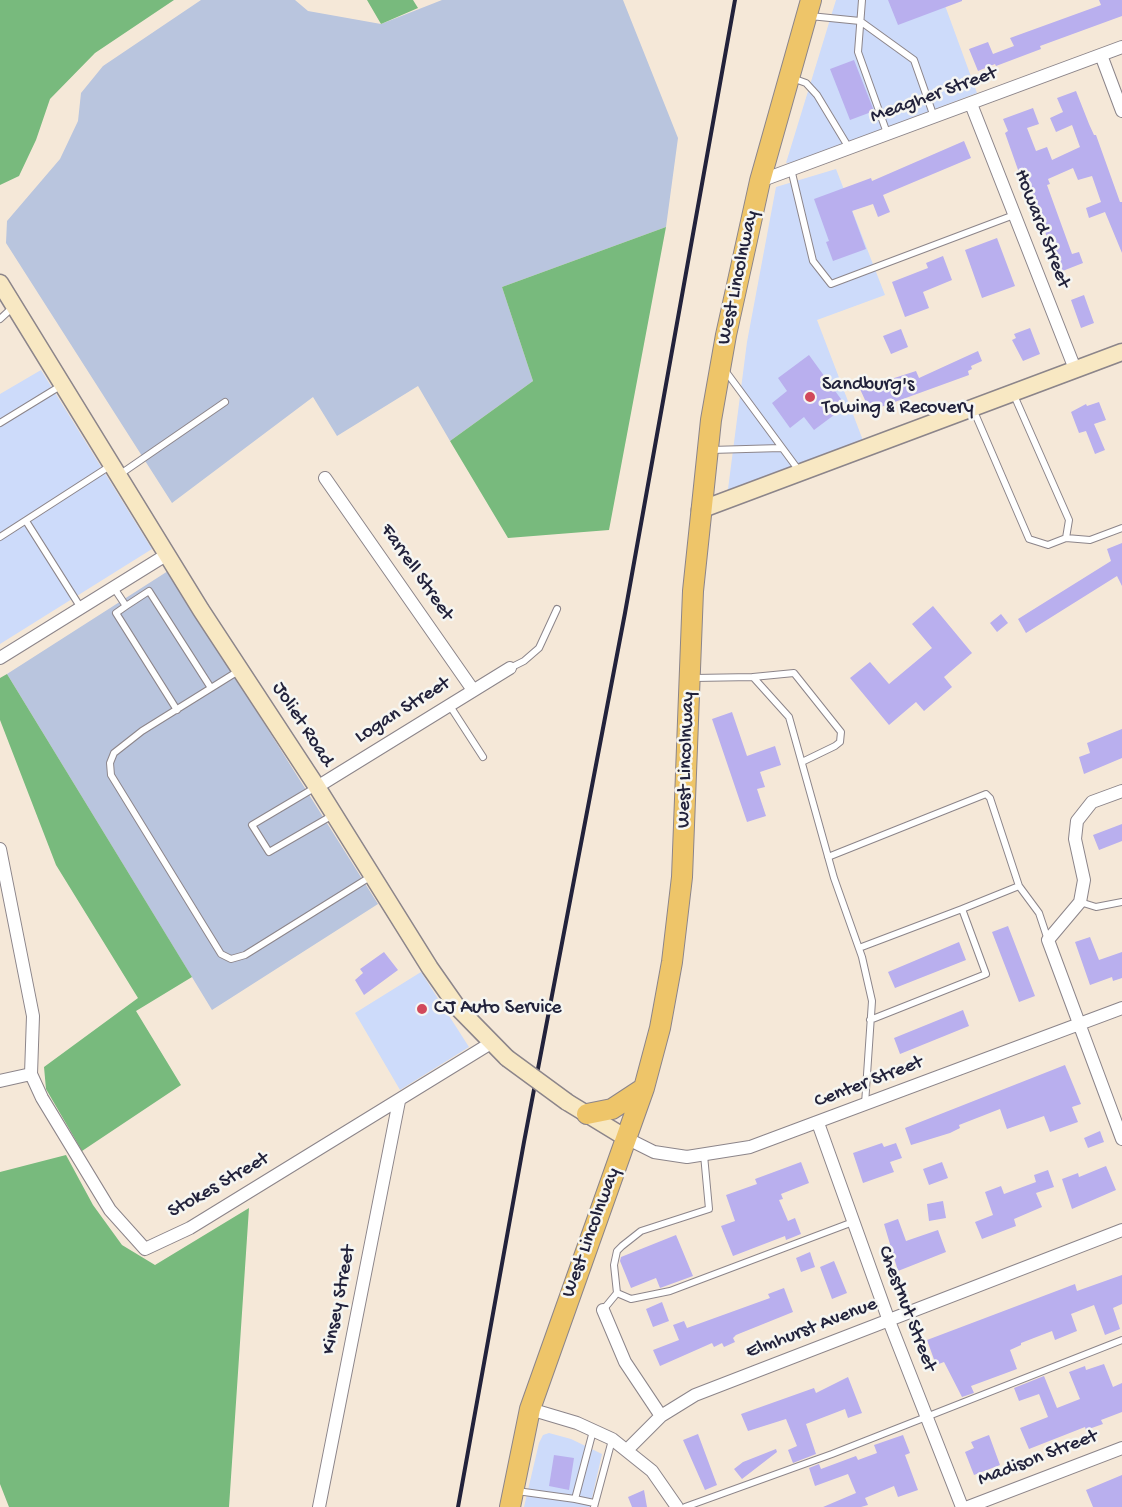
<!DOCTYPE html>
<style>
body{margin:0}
canvas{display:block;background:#f5e8d8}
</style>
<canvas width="1122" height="1507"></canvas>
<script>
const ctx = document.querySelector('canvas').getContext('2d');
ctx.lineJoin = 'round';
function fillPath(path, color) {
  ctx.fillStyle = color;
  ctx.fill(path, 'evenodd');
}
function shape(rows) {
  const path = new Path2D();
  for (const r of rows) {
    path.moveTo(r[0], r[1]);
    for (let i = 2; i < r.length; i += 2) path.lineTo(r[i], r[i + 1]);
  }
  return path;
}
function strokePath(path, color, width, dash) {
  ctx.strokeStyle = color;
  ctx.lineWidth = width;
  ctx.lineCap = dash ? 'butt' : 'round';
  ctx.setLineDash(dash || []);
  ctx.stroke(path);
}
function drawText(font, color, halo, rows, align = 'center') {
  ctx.font = font + ' "Gochi Hand",sans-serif';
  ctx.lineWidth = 5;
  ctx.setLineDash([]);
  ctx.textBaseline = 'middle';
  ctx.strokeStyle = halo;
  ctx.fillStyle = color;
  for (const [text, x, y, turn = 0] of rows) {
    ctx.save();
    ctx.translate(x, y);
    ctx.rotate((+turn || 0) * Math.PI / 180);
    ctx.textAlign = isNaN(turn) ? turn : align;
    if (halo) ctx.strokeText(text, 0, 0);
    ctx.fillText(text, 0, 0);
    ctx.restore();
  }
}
const built = shape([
 [836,0,943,0,977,93,796,162,786,163],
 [836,169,885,295,817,320,864,443,733,490,728,489,747,342,776,187],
 [41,370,152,549,0,644,0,394],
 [421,972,469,1047,400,1090,355,1013],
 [549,1433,571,1439,602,1454,590,1507,524,1507,539,1443,543,1435]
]);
const industrial = shape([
 [201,0,295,0,308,11,381,24,442,0,623,0,678,138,666,227,502,287,533,381,450,441,418,386,337,436,313,397,172,503,6,243,7,221,60,159,78,121,81,93,103,66],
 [168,571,378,904,212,1010,7,674]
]);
const forest = shape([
 [0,0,174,0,95,53,50,99,36,140,19,176,0,185],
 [367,0,413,0,418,8,381,24],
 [666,227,609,530,508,538,450,441,533,381,502,287],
 [7,674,192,977,136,1011,181,1085,82,1151,46,1089,44,1067,138,998,56,865,0,720,0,678],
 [66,1155,93,1205,122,1245,155,1265,249,1208,229,1507,9,1507,0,1484,0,1172]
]);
const building = shape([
 [888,0,962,0,962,1,898,25],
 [1099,0,1122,0,1122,16,1040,46,1041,49,996,66,995,64,978,71,969,49,988,42,993,54,1014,46,1010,38,1101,5],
 [854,60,874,111,850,120,830,69],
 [1076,91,1089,124,1094,135,1096,135,1120,202,1122,202,1122,253,1105,212,1089,218,1086,208,1101,202,1092,176,1078,180,1073,168,1048,179,1050,184,1047,185,1072,254,1079,252,1083,263,1060,272,1044,229,1042,229,1023,184,1005,133,1008,131,1003,119,1033,108,1039,124,1027,128,1036,151,1047,147,1052,160,1080,147,1072,125,1056,132,1050,118,1063,112,1057,98],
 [964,141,971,158,883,195,890,212,878,217,873,204,852,211,866,249,833,261,826,242,829,241,814,199,871,178,872,181],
 [997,238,1015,286,982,298,965,250],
 [943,256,952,280,923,292,929,308,905,317,892,282,928,268,926,263],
 [1084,295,1094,323,1081,328,1071,300],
 [1030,328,1040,354,1023,361,1012,340,1016,338,1014,334],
 [901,329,908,347,891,354,883,336],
 [978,351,982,361,971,366,972,369,968,371,969,375,870,411,860,389,916,371,919,378],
 [809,355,846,406,814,430,804,417,790,428,772,403,787,391,778,378],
 [1099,402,1106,420,1094,424,1105,450,1095,454,1086,431,1079,433,1071,412,1086,404,1087,406],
 [1122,543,1122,586,1117,576,1026,633,1018,619,1111,561,1107,549],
 [933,606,972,653,944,677,952,687,924,711,916,702,889,725,850,678,870,662,889,684,932,648,912,624],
 [1001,614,1008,623,997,632,990,623],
 [732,712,747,756,775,746,781,765,760,772,765,787,757,789,766,816,747,822,712,719],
 [1122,729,1122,758,1084,774,1079,757,1090,753,1087,743],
 [1122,824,1122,841,1099,850,1093,835],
 [1008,926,1035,996,1019,1002,992,932],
 [1090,937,1099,960,1122,952,1122,978,1113,981,1112,977,1090,985,1075,942],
 [959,942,966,960,895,988,888,972],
 [384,952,398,970,364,995,355,980,363,973,360,969],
 [963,1010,969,1026,900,1054,894,1038],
 [1065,1065,1081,1104,1072,1107,1078,1122,1050,1132,1044,1116,1007,1129,1000,1109,959,1125,960,1128,950,1133,911,1145,905,1128],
 [1100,1131,1104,1142,1088,1148,1084,1138],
 [882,1143,884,1147,896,1143,902,1158,890,1162,894,1172,863,1183,853,1153],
 [801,1162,809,1183,781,1194,783,1199,779,1200,788,1221,795,1218,801,1234,786,1240,785,1236,733,1256,721,1226,735,1221,726,1195,757,1184,755,1179],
 [942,1162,948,1178,929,1185,923,1169],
 [1106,1166,1116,1190,1072,1209,1062,1179,1078,1173,1079,1177],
 [1048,1170,1054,1187,1036,1193,1042,1207,1014,1219,1016,1226,982,1239,975,1222,993,1215,985,1192,1001,1186,1004,1194,1036,1182,1034,1175],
 [943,1201,946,1218,929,1221,927,1204],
 [898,1219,906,1241,938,1230,946,1252,898,1271,884,1224],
 [676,1235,693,1276,660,1288,656,1278,631,1288,620,1261,621,1257],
 [810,1252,815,1267,801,1272,796,1258],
 [834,1261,847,1293,832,1299,820,1267],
 [1122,1275,1122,1304,1113,1308,1120,1329,1105,1335,1094,1305,1071,1314,1077,1331,1055,1340,1052,1331,1021,1343,1021,1345,1010,1350,1017,1369,971,1386,974,1393,962,1397,944,1362,936,1365,927,1340,1075,1284,1077,1291],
 [784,1288,793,1312,736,1335,733,1338,735,1342,724,1347,722,1343,714,1347,712,1343,660,1366,653,1350,679,1340,673,1325,684,1321,687,1328,770,1298,768,1294],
 [662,1302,669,1321,653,1327,646,1309],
 [1104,1364,1113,1387,1122,1383,1122,1412,1101,1420,1103,1424,1086,1430,1085,1427,1029,1449,1020,1428,1048,1417,1039,1394,1019,1401,1014,1388,1044,1376,1057,1408,1080,1399,1069,1372,1085,1366,1086,1370],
 [848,1377,862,1413,848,1418,845,1409,806,1424,816,1454,793,1463,788,1450,797,1446,786,1419,748,1431,741,1414,814,1388,816,1393],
 [698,1434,717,1485,705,1490,683,1440],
 [903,1435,910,1453,905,1455,918,1490,898,1497,894,1486,865,1498,868,1505,861,1507,823,1507,856,1493,848,1474,815,1486,809,1468,819,1464,821,1469,856,1456,858,1460,877,1453,874,1445],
 [989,1435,1000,1465,974,1475,965,1452,974,1448,971,1442],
 [776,1449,777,1452,742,1479,734,1469,743,1462],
 [554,1455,574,1458,569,1490,549,1486],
 [1122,1475,1122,1507,1093,1507,1086,1490],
 [644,1490,647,1507,632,1507,628,1497]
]);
const lane = shape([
 [862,0,858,52,887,133],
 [810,16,860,21,914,60,934,117],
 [792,78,806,83,817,95,849,148],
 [791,169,813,261,831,284,1014,215],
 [0,319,13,307],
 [724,369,800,472],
 [973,409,1029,539,1048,545,1066,538,1069,520,1013,393],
 [0,423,62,385],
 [711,450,781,448],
 [119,475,225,402],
 [26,521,81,608],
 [0,537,110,466],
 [1066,538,1090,540,1122,528],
 [114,588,126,606,116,613,177,710],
 [126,606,149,591,211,688],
 [510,668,524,661,539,648,557,609],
 [240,670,142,731,114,753,110,763,111,775,221,954,231,959,245,955,370,877],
 [753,677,794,673,841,732,840,742,835,746,802,762],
 [694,678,753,677,789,717,834,878,862,957,872,1001,865,1104],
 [450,706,483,757],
 [316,787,252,825,269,852,333,815],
 [828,857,986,794,990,798,1019,886],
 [1080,902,1096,907,1122,902],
 [859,948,962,909],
 [870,1020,986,974,962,909,1019,886,1039,913,1048,940],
 [617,1293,631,1299,670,1291,853,1222],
 [603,1310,617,1293,614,1265,617,1251,622,1246,641,1231,709,1209,704,1155],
 [517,1491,575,1499,593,1431],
 [575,1499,594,1503],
 [594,1507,612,1440],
 [685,1507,832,1454,1122,1340]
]);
const street = shape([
 [1101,55,1122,111],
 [971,104,1075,369],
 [760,181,1122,47],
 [325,478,473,690],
 [0,658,166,555],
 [317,787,510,668],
 [1122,791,1092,802,1077,821,1075,839,1084,880,1080,902,1048,940,1122,1139],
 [0,849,33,1016,31,1074,42,1098,110,1210,145,1249,190,1228,491,1043],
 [0,1081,31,1074],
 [818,1123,889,1321,962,1507],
 [626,1138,654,1152,687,1157,750,1147,1122,1008],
 [603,1310,625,1362,661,1416],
 [530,1409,577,1423,612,1439,652,1471,677,1507],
 [628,1449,661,1416,695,1395,1122,1230],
 [319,1507,399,1101],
 [968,1507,1122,1448]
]);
const secondary = shape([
 [0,283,201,610,317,787,430,968,458,1008,507,1058],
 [700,510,1122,352],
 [567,1102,626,1138]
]);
const primary = shape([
 [587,1114,612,1109,644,1088],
 [510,1507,530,1409,644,1088,660,1028,672,962,682,877,693,591,711,420,726,335,760,181,811,0]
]);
const rail = shape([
 [458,1507,524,1142,625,613,735,0]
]);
const secondaryBridge = shape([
 [507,1058,567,1102]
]);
const markers = [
 [810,397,6,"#d1495b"],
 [422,1009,6,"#d1495b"]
];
const streetNames = [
 ["Meagher Street",934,96,-20],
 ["Howard Street",1041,229,69],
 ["West Lincolnway",739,278,-78],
 ["Farrell Street",416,573,55],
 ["Logan Street",403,711,-32],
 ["Joliet Road",302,725,57],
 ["West Lincolnway",687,760,-88],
 ["Center Street",869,1083,-21],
 ["Stokes Street",219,1186,-30],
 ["West Lincolnway",592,1233,-70],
 ["Kinsey Street",340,1300,-79],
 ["Chestnut Street",906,1309,69],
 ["Elmhurst Avenue",812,1329,-21],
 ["Madison Street",1038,1459,-21]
];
const poiNames = [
 ["Sandburg's",822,386],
 ["Towing & Recovery",822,409],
 ["CJ Auto Service",434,1009]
];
fillPath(built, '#cddbfa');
fillPath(industrial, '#b9c5de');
fillPath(forest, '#78ba7d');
fillPath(building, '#b9afee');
strokePath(lane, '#8c858a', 8);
strokePath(street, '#8c858a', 14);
strokePath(secondary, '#8c858a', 19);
strokePath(primary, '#8c858a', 22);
strokePath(lane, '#fff', 6);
strokePath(street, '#fff', 12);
strokePath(secondary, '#f8e8c3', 16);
strokePath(primary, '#eec569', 20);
strokePath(rail, '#22223b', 4);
strokePath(secondaryBridge, '#8c858a', 19, []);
strokePath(secondaryBridge, '#f8e8c3', 16);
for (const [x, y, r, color] of markers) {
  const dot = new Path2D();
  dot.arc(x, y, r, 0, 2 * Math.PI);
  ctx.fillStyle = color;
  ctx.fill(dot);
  strokePath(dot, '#f6f6f2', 2);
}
drawText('20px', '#22223b', '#f6f6f2', streetNames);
drawText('20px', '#22223b', '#f6f6f2', poiNames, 'left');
</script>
